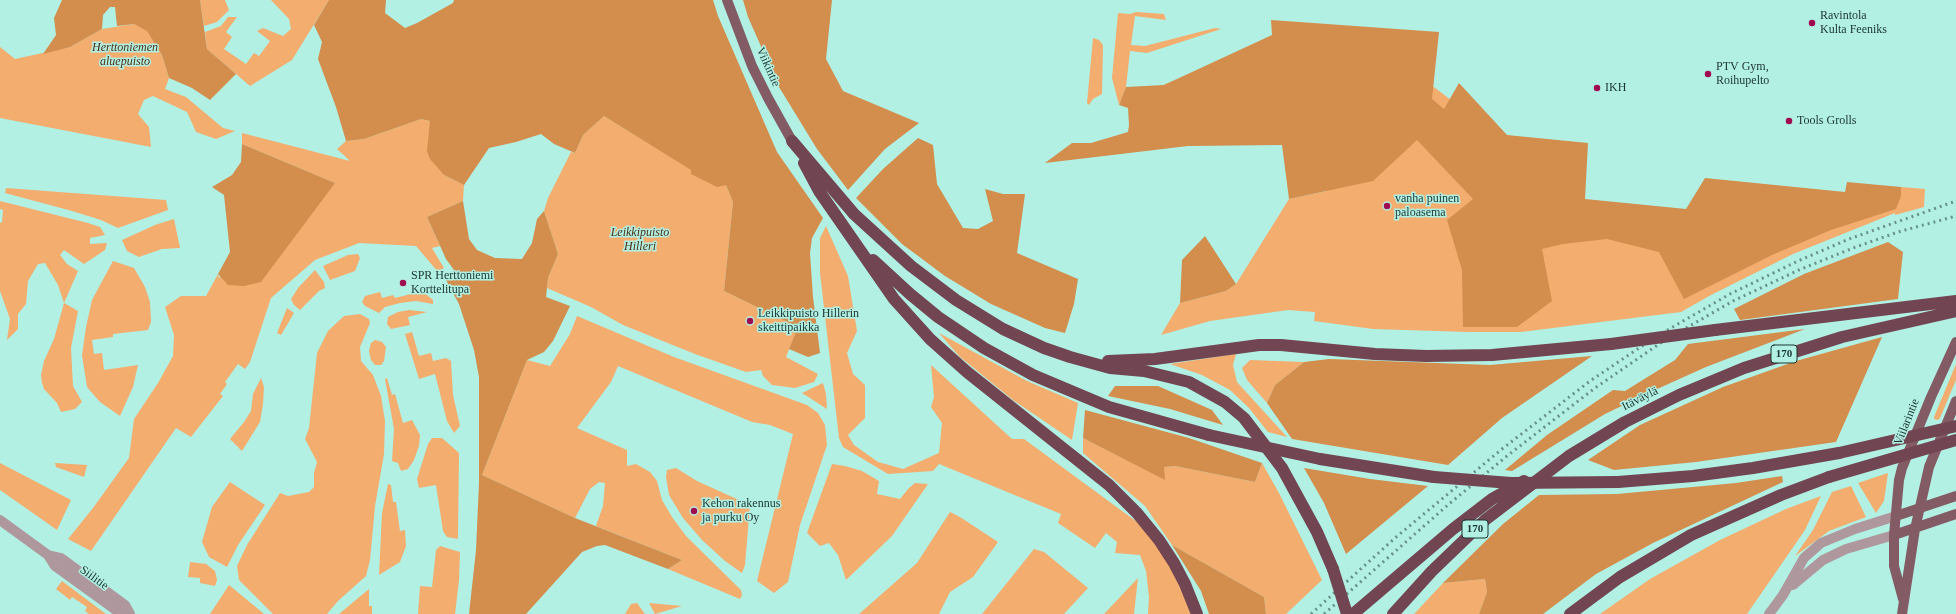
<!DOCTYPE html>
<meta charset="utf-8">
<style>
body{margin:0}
canvas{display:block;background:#b2f0e4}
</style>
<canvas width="1956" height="614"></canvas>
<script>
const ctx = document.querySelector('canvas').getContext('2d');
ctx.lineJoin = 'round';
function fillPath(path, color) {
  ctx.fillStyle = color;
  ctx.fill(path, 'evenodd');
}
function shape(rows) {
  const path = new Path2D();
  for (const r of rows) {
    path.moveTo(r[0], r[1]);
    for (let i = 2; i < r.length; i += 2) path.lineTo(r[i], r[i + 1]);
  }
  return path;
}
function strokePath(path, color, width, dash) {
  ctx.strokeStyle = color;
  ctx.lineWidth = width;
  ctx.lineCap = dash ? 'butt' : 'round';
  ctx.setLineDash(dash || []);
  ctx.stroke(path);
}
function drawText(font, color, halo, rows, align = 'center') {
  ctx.font = font + ' "Times New Roman",serif';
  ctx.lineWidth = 3;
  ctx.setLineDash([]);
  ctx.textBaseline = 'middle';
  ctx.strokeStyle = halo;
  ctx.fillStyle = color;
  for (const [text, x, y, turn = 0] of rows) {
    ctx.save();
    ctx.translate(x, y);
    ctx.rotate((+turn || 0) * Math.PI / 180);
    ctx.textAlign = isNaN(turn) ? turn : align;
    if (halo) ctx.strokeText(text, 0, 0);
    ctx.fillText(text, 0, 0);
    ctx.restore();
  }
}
const green = shape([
 [200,0,225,0,229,10,217,22,204,26],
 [271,0,329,0,292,60,250,86,207,49,205,32,221,26,228,17,237,17,226,32,232,37,224,49,246,64,254,53,259,56,270,41,257,31,263,28,283,36,291,29,289,19],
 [1136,12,1164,14,1166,20,1135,16,1131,45,1145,46,1215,28,1221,29,1147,53,1130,51,1126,87,1119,105,1112,78,1118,13,1130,14],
 [134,24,147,30,162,55,169,78,165,89,186,97,223,128,235,131,216,139,196,132,187,112,153,96,144,100,138,114,149,127,151,147,0,118,0,47,15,59,70,47,102,29],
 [1296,31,1426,81,1506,142,1580,204,1692,211,1850,195,1901,195,1901,187,1925,189,1924,207,1895,215,1895,213,1793,254,1711,295,1681,312,1521,332,1468,332,1373,329,1314,321,1315,312,1288,310,1210,321,1161,335,1180,303,1226,291,1236,284,1289,199,1327,191,1334,120,1146,92],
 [1093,38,1099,40,1103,45,1102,94,1093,99,1089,105,1087,103],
 [604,116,692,170,726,185,733,202,724,291,798,327,786,357,818,374,814,382,795,388,772,385,763,376,761,370,746,372,695,354,623,325,591,307,547,288,548,278,558,254,544,211,548,198,571,152,575,153,583,135],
 [421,119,430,121,444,175,464,185,463,201,427,217,440,246,432,248,444,268,438,272,416,246,359,243,315,260,271,298,250,362,245,369,238,364,225,382,227,384,220,394,223,396,191,437,176,428,91,551,68,539,93,508,129,458,134,419,158,383,173,356,174,335,165,307,181,296,206,296,218,274,219,278,335,183,242,144,242,133,350,161,337,149,346,141,364,139],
 [6,188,166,200,168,210,118,228,101,220,72,211,5,193],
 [0,201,88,223,100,227,105,235,90,238,90,244,107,243,105,250,84,264,64,250,60,255,67,264,78,271,64,303,78,311,71,348,73,386,82,402,75,409,61,412,57,403,44,389,42,383,41,375,44,361,54,339,64,303,58,285,45,263,38,264,28,281,26,304,18,314,18,329,7,340,10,319,0,291,0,223,2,222,3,210,0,209],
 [174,219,180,248,162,249,139,257,127,251,122,240,155,225],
 [826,226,848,276,857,331,847,353,853,374,865,385,865,418,848,435,854,445,878,462,903,469,939,453,942,423,931,407,934,397,931,365,1012,439,1024,439,1137,522,1155,542,1172,570,1193,614,1148,614,1149,597,1146,571,1140,555,1115,553,1117,542,1106,533,1095,548,1058,523,1061,514,939,464,933,471,888,474,843,447,839,438,820,273,820,238],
 [358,254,360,258,355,271,330,280,323,266,348,255],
 [113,261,134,268,145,287,150,302,151,322,148,330,113,334,113,337,92,340,94,354,102,353,104,370,138,365,133,387,120,416,100,402,87,387,82,355,86,327,92,300],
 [315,270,324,282,325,288,319,291,300,310,294,305,291,299,298,288],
 [415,290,421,290,433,300,433,304,416,301,400,303,385,307,379,313,365,306,362,302,365,296,380,292,382,298,393,295,395,298,415,293],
 [287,308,294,313,281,335,277,333],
 [409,310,427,312,408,317,410,325,391,329,387,324,388,317,398,312],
 [360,314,369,319,370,323,360,347,361,361,373,375,381,396,385,421,384,454,375,506,370,560,366,576,338,601,327,614,273,614,239,580,237,566,247,545,280,493,288,496,309,492,314,487,314,473,317,462,305,439,309,428,317,353,328,331,344,316],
 [577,316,674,357,807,405,818,413,825,425,827,445,800,525,788,582,774,593,757,581,793,434,770,425,752,422,618,366,611,382,577,428,627,450,627,466,636,464,650,472,657,481,662,500,672,517,686,536,741,590,742,595,740,599,668,569,682,560,596,526,603,506,605,483,599,482,590,489,575,518,482,475,527,360,550,366,570,334],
 [412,332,419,356,431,353,433,361,446,358,451,361,453,395,460,426,454,433,447,421,435,374,419,379,405,334],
 [939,333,1027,381,1078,403,1072,440,1013,400,959,356],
 [375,340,382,342,386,347,384,361,381,365,375,365,371,360,369,351,371,343],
 [1236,354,1233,365,1237,382,1287,437,1268,432,1249,408,1230,390,1202,375,1170,364],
 [1250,360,1304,362,1275,385,1267,403,1247,380,1242,368],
 [1956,364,1956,380,1940,418,1938,420,1934,419,1934,417],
 [261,378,264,387,263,404,260,422,242,451,230,439,244,422,251,411,253,394],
 [387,378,392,395,395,394,403,423,412,420,420,435,419,446,414,460,408,469,401,471,398,463,392,461,394,429,385,379],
 [823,383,826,394,827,409,802,393],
 [432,438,442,438,459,453,458,539,447,537,443,531,436,485,419,488,417,479,428,444],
 [1083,438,1164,479,1164,467,1175,466,1255,482,1262,463,1279,493,1322,580,1286,614,1266,614,1264,597,1172,545,1145,506,1083,453],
 [0,463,71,500,57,530,0,490],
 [55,463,87,465,84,477,56,467],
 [832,464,845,466,862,471,879,481,877,494,900,499,908,489,915,483,928,484,892,536,846,580,838,555,829,543,820,546,807,533],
 [676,468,697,481,750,505,745,565,742,573,725,561,702,540,683,518,669,495,666,477,667,470],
 [1888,473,1884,501,1876,513,1858,483],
 [230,482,265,505,238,545,227,567,209,557,202,542,212,507],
 [388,484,391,485,393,502,396,502,400,531,405,530,406,546,400,562,379,575,382,513],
 [1851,486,1866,517,1829,531,1795,556,1813,530,1832,492],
 [1821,496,1805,530,1747,614,1600,614,1650,579,1720,540,1786,509],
 [950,512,960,517,998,542,973,577,950,592,939,614,859,614,917,563],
 [440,546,460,552,459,580,455,614,418,614,420,586,432,587,436,550],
 [1034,549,1044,552,1088,588,1064,614,982,614],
 [190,562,206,564,215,571,217,580,215,586,200,583,200,578,188,577],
 [1138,578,1134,614,1104,614],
 [1485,579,1487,592,1479,614,1414,614,1443,583],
 [62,581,106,614,89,614,85,611,87,607,72,597,70,600,56,589],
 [229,585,263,613,264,614,210,614],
 [369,589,369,606,372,606,372,614,339,614],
 [637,603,645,614,625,614,631,604],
 [649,603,682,606,655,614]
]);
const forest = shape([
 [62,0,200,0,207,49,236,74,210,100,192,88,169,78,162,55,147,31,134,24,117,26,115,7,110,7,103,15,102,29,70,47,43,54,56,35,54,18],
 [329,0,386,0,385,13,405,28,417,23,453,3,454,0,713,0,718,16,777,152,823,218,812,238,810,253,813,297,820,353,808,357,789,349,798,327,724,291,733,202,726,185,717,187,691,174,691,170,604,116,583,135,575,153,554,144,541,134,516,142,489,148,464,185,444,175,430,159,427,151,430,121,421,119,364,139,346,141,336,107,318,59,322,42,314,25],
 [743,0,832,0,826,59,843,91,919,123,885,149,848,190,817,149,779,87,748,17],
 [1271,20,1439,32,1432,99,1444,109,1459,83,1507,135,1588,143,1585,199,1686,209,1705,178,1845,192,1847,182,1901,187,1901,196,1896,209,1831,230,1772,255,1684,299,1659,252,1607,239,1563,244,1542,249,1552,301,1517,327,1463,327,1462,270,1447,220,1473,199,1417,140,1373,181,1289,199,1282,145,1188,146,1045,163,1072,143,1091,143,1128,132,1129,125,1128,108,1119,105,1126,87,1164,85,1272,35],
 [918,138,933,145,937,184,963,228,978,229,993,221,985,189,1003,194,1025,194,1017,253,1078,279,1074,304,1065,333,1045,328,991,304,945,276,902,244,856,198,883,169],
 [242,144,335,183,261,282,244,286,228,285,218,274,230,252,224,195,212,187,232,175,241,162],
 [463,201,469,239,477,250,495,258,522,259,532,243,537,219,544,211,558,254,548,278,546,297,570,306,553,341,544,352,527,360,482,475,575,518,682,560,668,569,605,545,597,546,582,552,526,614,469,614,476,550,479,483,479,377,474,350,459,304,446,280,454,270,446,259,427,217],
 [1205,236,1236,284,1226,291,1180,303,1182,260],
 [1888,242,1903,252,1898,299,1740,320,1734,309,1804,274],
 [1805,329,1706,367,1655,390,1605,414,1512,471,1505,470,1547,435,1613,390,1625,391,1675,360,1688,344],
 [1882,337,1836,442,1696,462,1614,470,1588,460,1640,425,1723,387,1796,361],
 [1592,356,1502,418,1448,465,1292,439,1267,403,1275,385,1304,362,1329,359,1490,365],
 [1115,386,1158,386,1212,410,1223,425,1170,409,1108,396],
 [1085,410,1189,438,1262,463,1255,482,1175,466,1164,467,1165,480,1083,438],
 [1304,468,1370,479,1428,486,1346,554,1324,503],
 [1782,476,1783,482,1653,543,1596,574,1543,614,1479,614,1487,592,1485,579,1443,583,1503,524,1539,495,1617,494,1736,483],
 [1172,545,1264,597,1266,614,1209,614,1201,591]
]);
const minor = shape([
 [0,520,48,555,55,566,113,608,120,613,130,614],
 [48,555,61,558,125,605,130,614],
 [1793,585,1823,560,1846,549,1894,535],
 [1769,614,1783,595,1804,558,1821,543,1855,529,1896,516]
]);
const major = shape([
 [727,0,752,66,768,98,792,141],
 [1896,516,1956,496],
 [1894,535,1956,514],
 [1903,599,1894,566,1894,535,1899,480,1902,468,1931,397,1956,342],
 [1902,614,1915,529,1929,467,1956,401]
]);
const highway = shape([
 [792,141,854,214,911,266,956,300,1003,329,1044,348,1070,357,1110,368,1144,371,1189,382,1225,402,1244,418,1282,468,1317,532,1333,569],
 [804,163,819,191,894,299,930,339,967,372,1109,485,1137,513,1159,540,1174,563,1185,584,1197,614],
 [873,260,910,294,938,317,984,348,1033,375,1109,407,1209,435],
 [1715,330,1956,301],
 [1108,361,1155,359,1259,345,1281,345,1375,354,1426,356,1492,355,1611,344],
 [1320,459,1434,477],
 [1618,482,1693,476,1753,468,1839,453],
 [1353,614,1453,529,1492,499,1524,481],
 [1393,614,1432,571,1485,520,1569,456,1625,422,1679,395,1744,368,1842,337,1956,311],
 [1570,614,1620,577,1691,535,1781,495,1829,477]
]);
const rail = shape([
 [1311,614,1395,538,1502,449,1590,381,1657,336,1730,294,1798,261,1849,239,1956,201],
 [1324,614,1449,504,1507,456,1595,388,1662,342,1733,301,1801,269,1853,248,1898,232,1956,216]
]);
const highwayBridge = shape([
 [1611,344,1715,330],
 [1209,435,1320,459],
 [1839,453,1956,426],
 [1434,477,1511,483,1618,482],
 [1829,477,1956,440],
 [1333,569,1347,614]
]);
const markers = [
 [1812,23,4,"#a00b50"],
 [1708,74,4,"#a00b50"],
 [1597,88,4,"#a00b50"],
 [1789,121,4,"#a00b50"],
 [1387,206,4,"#a00b50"],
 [403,283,4,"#a00b50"],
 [750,321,4,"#a00b50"],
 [694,511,4,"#a00b50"]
];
const shields = [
 [1784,354,26],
 [1475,529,26]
];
const shieldNames = [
 ["170",1784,354],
 ["170",1475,529]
];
const poiNames = [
 ["Ravintola",1820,16],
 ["Kulta Feeniks",1820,30],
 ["PTV Gym,",1716,67],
 ["Roihupelto",1716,81],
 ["IKH",1605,88],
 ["Tools Grolls",1797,121],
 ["vanha puinen",1395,199],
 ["paloasema",1395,213],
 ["SPR Herttoniemi",411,276],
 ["Korttelitupa",411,290],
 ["Leikkipuisto Hillerin",758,314],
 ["skeittipaikka",758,328],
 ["Kehon rakennus",702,504],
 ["ja purku Oy",702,518]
];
const parkNames = [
 ["Herttoniemen",125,48],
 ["aluepuisto",125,62],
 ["Leikkipuisto",640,233],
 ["Hilleri",640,247]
];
const streetNames = [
 ["Viikintie",768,67,66],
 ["Itäväylä",1640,399,-27],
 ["Viilarintie",1907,422,-68],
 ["Siilitie",94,578,36]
];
fillPath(green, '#f3ad6e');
fillPath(forest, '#d38d4c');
strokePath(minor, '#af989d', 10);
strokePath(major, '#835b65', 10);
strokePath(highway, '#724552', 12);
strokePath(rail, '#67938a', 3, [2, 4]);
strokePath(highwayBridge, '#724552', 12);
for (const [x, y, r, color] of markers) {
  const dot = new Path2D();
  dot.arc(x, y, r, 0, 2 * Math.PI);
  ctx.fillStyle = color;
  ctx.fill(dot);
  strokePath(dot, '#b2f0e4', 1.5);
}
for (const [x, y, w] of shields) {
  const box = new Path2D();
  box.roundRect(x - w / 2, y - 9, w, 18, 3);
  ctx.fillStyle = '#b2f0e4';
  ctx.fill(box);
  strokePath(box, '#1c3631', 1);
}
drawText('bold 11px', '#1c3631', null, shieldNames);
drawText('12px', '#1c3631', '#b2f0e4', poiNames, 'left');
drawText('italic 12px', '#4b2e13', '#b2f0e4', parkNames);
drawText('12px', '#1c3631', '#b2f0e4', streetNames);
</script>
